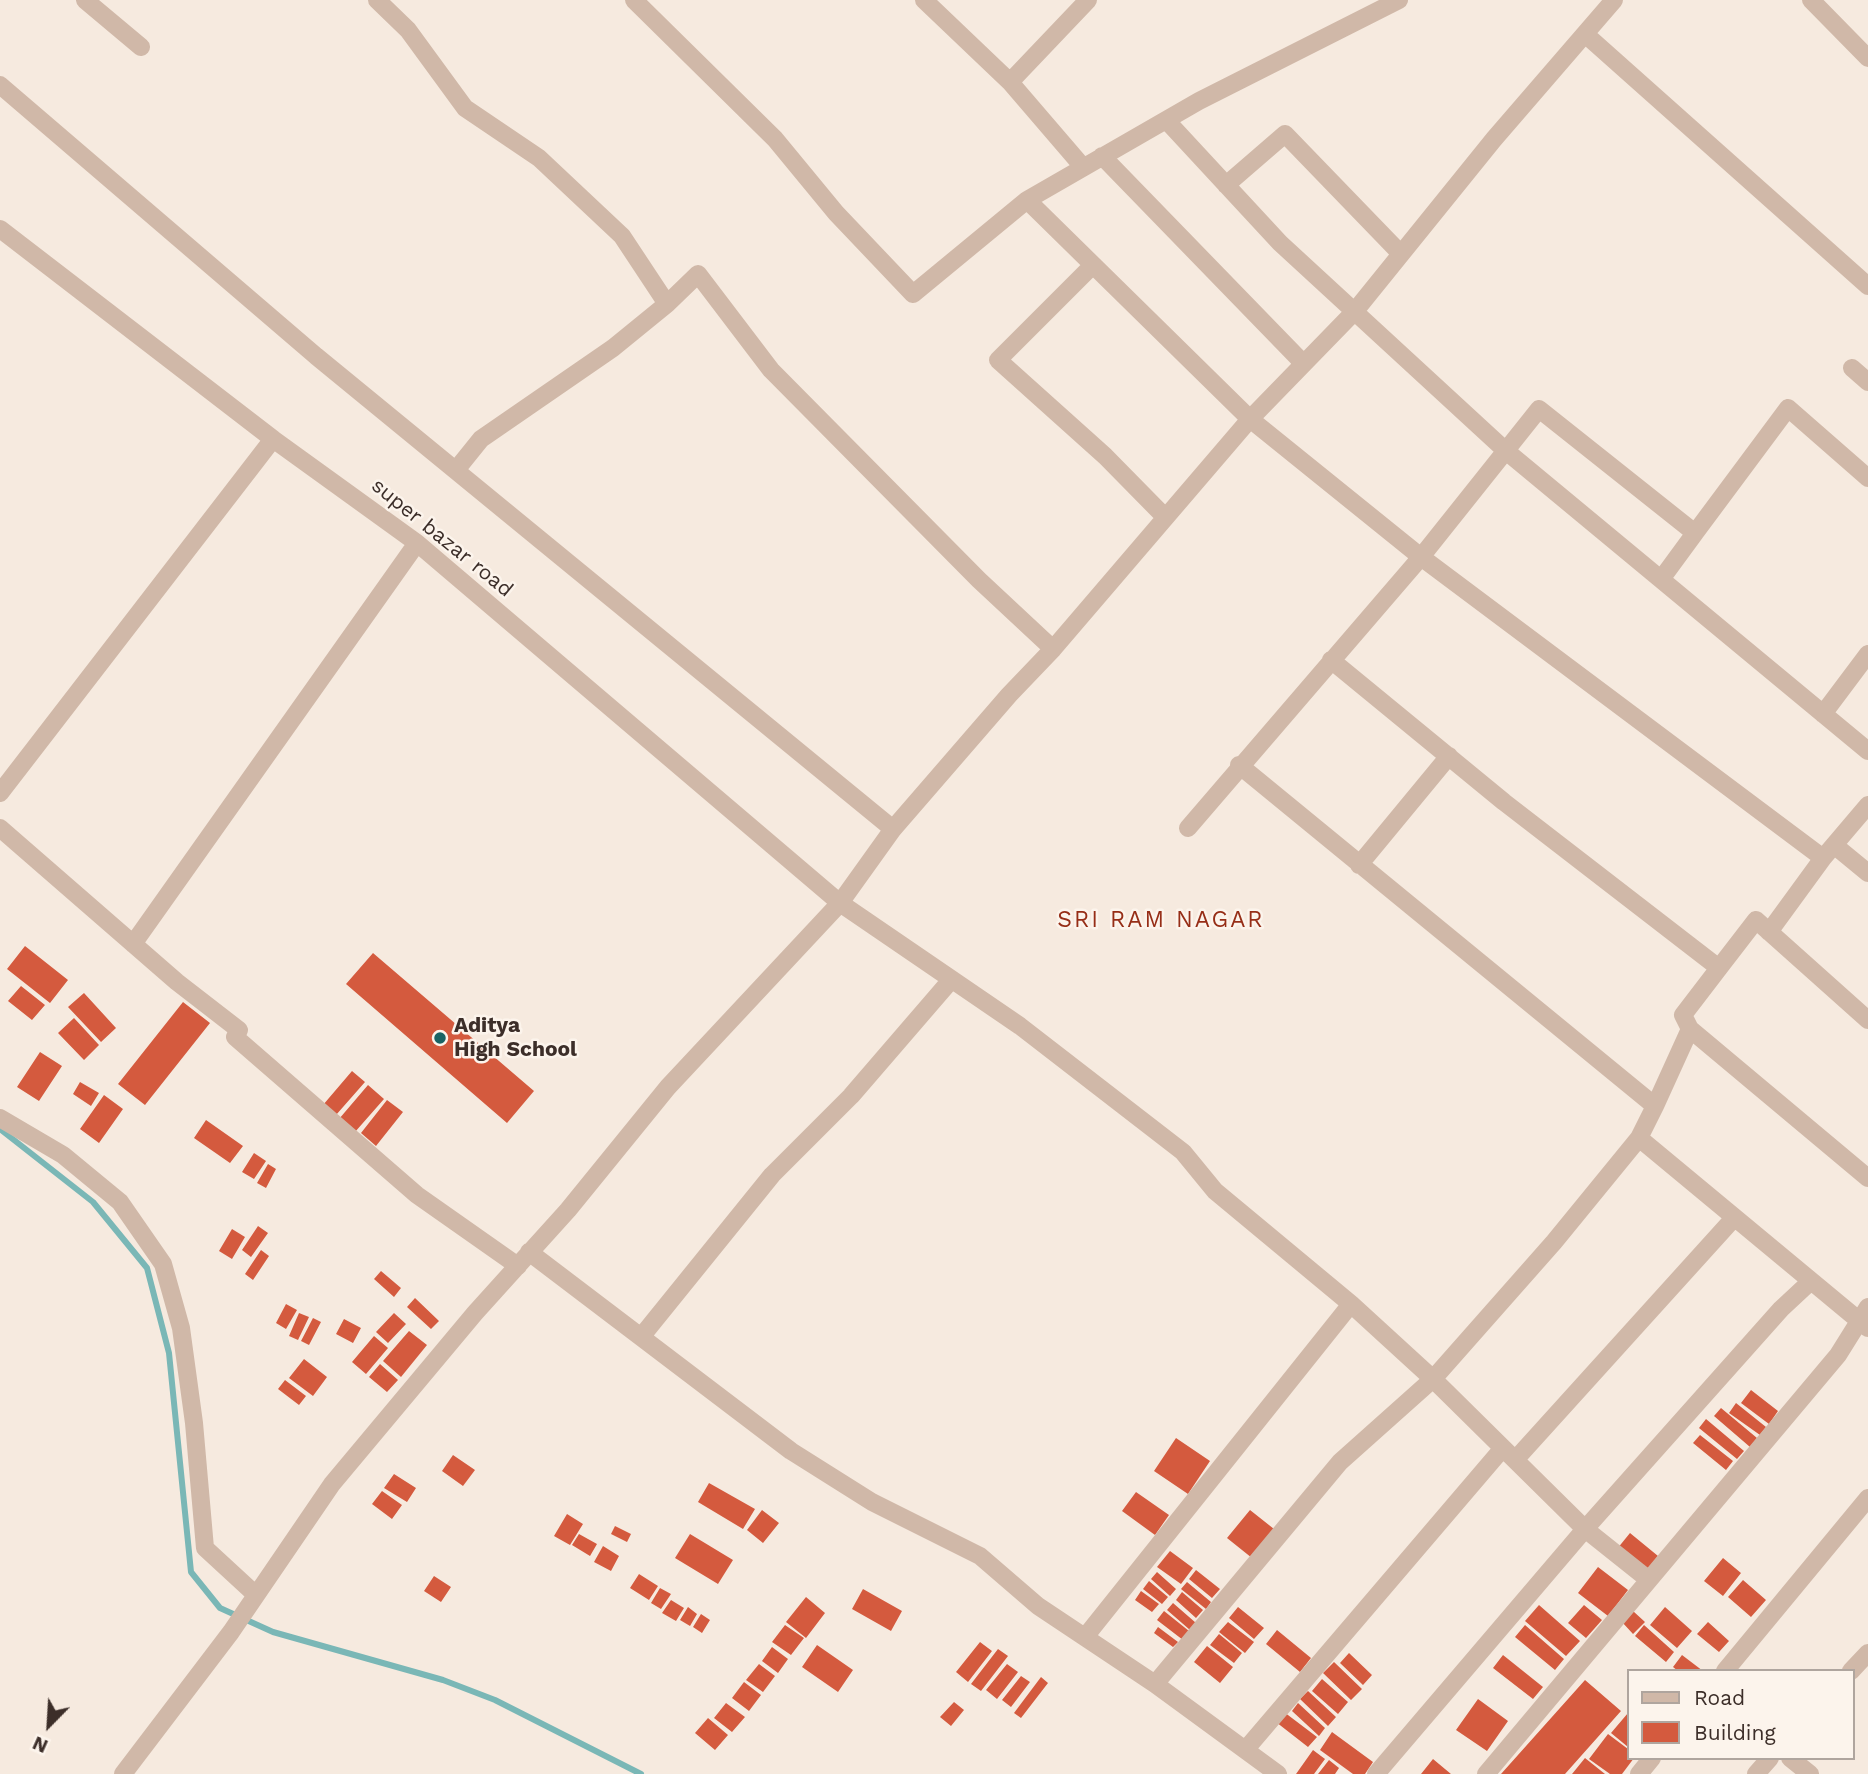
<!DOCTYPE html>
<style>
body{margin:0}
#map{position:relative;width:1868px;height:1774px;overflow:hidden;background:#f6eadf;font-family:"Work Sans",sans-serif}
canvas{display:block}
.legend{position:absolute;left:1627px;top:1669px;width:228px;height:91px;box-sizing:border-box;background:#fcf4ec;border:2px solid #afa59e;margin:0;padding:9px 12px;list-style:none;font-size:21px;color:#3c2e29}
.legend li{display:flex;align-items:center;gap:14px;height:35px}
.legend b{width:35px;border:2px solid #afa59e}
.north{position:absolute;left:14px;top:1690px;width:70px;height:70px;-webkit-text-stroke:5px #fcf4ec;paint-order:stroke;rotate:204deg;font-size:19px;font-weight:700;line-height:28px;text-align:center;color:#3c2e29}
.north::after{content:'';display:block;margin:auto;width:24px;height:32px;background:#3c2e29;clip-path:polygon(50% 0,100% 100%,50% 72%,0 100%)}
</style>
<div id="map">
<canvas width="1868" height="1774"></canvas>
<ul class="legend">
<li><b style="height:9px;background:#d0b8a8"></b>Road</li>
<li><b style="height:19px;background:#d45a3e"></b>Building</li>
</ul>
<div class="north">N</div>
</div>
<script>
const ctx = document.querySelector('canvas').getContext('2d');
ctx.lineJoin = 'round';
function shape(rows) {
  const path = new Path2D();
  for (const r of rows) {
    path.moveTo(r[0], r[1]);
    for (let i = 2; i < r.length; i += 2) path.lineTo(r[i], r[i + 1]);
  }
  return path;
}
function strokePath(path, color, width, dash) {
  ctx.strokeStyle = color;
  ctx.lineWidth = width;
  ctx.lineCap = dash ? 'butt' : 'round';
  ctx.setLineDash(dash || []);
  ctx.stroke(path);
}
function fillPath(path, color) {
  ctx.fillStyle = color;
  ctx.fill(path, 'evenodd');
}
function drawText(font, color, halo, rows, align = 'center') {
  ctx.font = font + ' "Work Sans",sans-serif';
  ctx.lineWidth = 5;
  ctx.setLineDash([]);
  ctx.textBaseline = 'middle';
  ctx.strokeStyle = halo;
  ctx.fillStyle = color;
  for (const [text, x, y, turn = 0] of rows) {
    ctx.save();
    ctx.translate(x, y);
    ctx.rotate((+turn || 0) * Math.PI / 180);
    ctx.textAlign = isNaN(turn) ? turn : align;
    if (halo) ctx.strokeText(text, 0, 0);
    ctx.fillText(text, 0, 0);
    ctx.restore();
  }
}
const stream = shape([
 [0,1129,93,1202,147,1268,169,1353,191,1572,220,1608,273,1632,443,1680,495,1700,641,1774]
]);
const building = shape([
 [25,946,68,980,50,1003,7,969],
 [373,953,534,1091,507,1123,346,984],
 [21,986,45,1005,32,1020,8,1001],
 [84,993,116,1028,101,1042,68,1007],
 [183,1002,210,1023,145,1105,118,1084],
 [74,1018,99,1045,84,1060,58,1033],
 [40,1052,62,1066,39,1101,17,1087],
 [352,1071,365,1082,336,1115,323,1105],
 [80,1082,99,1093,91,1106,73,1094],
 [368,1085,384,1099,355,1132,339,1119],
 [104,1095,123,1109,99,1143,80,1129],
 [387,1100,403,1112,376,1146,361,1133],
 [206,1120,243,1146,230,1163,194,1138],
 [254,1153,266,1161,254,1179,242,1172],
 [268,1164,276,1169,266,1188,257,1183],
 [258,1226,268,1233,251,1257,242,1250],
 [232,1229,245,1237,232,1259,219,1251],
 [261,1250,269,1256,253,1280,245,1274],
 [381,1271,401,1288,394,1297,374,1279],
 [415,1298,439,1321,431,1329,407,1307],
 [286,1304,297,1310,286,1329,276,1323],
 [299,1313,309,1317,298,1340,289,1336],
 [394,1313,406,1324,388,1343,376,1332],
 [313,1318,321,1322,309,1345,301,1341],
 [344,1319,361,1328,353,1343,336,1334],
 [409,1331,427,1345,401,1377,383,1361],
 [374,1336,388,1348,366,1374,352,1362],
 [304,1359,327,1377,313,1396,289,1378],
 [380,1364,398,1380,387,1392,369,1377],
 [285,1380,306,1396,299,1405,278,1389],
 [1751,1390,1778,1411,1769,1424,1741,1403],
 [1736,1403,1766,1427,1760,1435,1729,1413],
 [1721,1408,1757,1438,1750,1447,1714,1416],
 [1706,1419,1744,1451,1737,1459,1699,1428],
 [1700,1435,1733,1461,1726,1470,1693,1443],
 [1176,1438,1210,1461,1188,1494,1154,1471],
 [453,1455,475,1470,463,1486,442,1471],
 [394,1474,416,1488,407,1502,384,1488],
 [709,1483,755,1509,743,1529,698,1502],
 [382,1491,402,1505,392,1519,372,1504],
 [1136,1492,1169,1515,1155,1535,1122,1511],
 [762,1510,779,1523,763,1543,747,1530],
 [1250,1510,1274,1529,1252,1558,1227,1538],
 [567,1514,583,1524,570,1545,554,1536],
 [615,1526,631,1534,627,1542,611,1534],
 [1630,1533,1658,1556,1646,1571,1617,1549],
 [579,1534,597,1544,590,1556,572,1545],
 [690,1534,733,1560,718,1584,675,1558],
 [603,1546,619,1556,611,1571,594,1562],
 [1170,1551,1193,1568,1181,1584,1157,1567],
 [1723,1558,1741,1573,1723,1596,1704,1581],
 [1598,1567,1628,1590,1608,1616,1578,1593],
 [1196,1570,1220,1589,1212,1598,1189,1579],
 [1157,1572,1176,1589,1170,1596,1151,1579],
 [639,1574,658,1586,649,1600,630,1588],
 [434,1576,451,1587,441,1602,424,1591],
 [1743,1580,1766,1600,1751,1617,1728,1597],
 [1149,1581,1168,1597,1162,1604,1143,1589],
 [1187,1582,1211,1602,1206,1609,1181,1589],
 [660,1588,671,1594,661,1609,651,1603],
 [863,1589,902,1611,891,1631,852,1609],
 [1141,1591,1159,1604,1152,1612,1135,1600],
 [1182,1592,1203,1610,1196,1618,1176,1600],
 [806,1597,825,1613,806,1638,786,1622],
 [671,1600,684,1608,676,1621,662,1613],
 [1173,1603,1196,1623,1190,1630,1167,1610],
 [1539,1605,1580,1641,1566,1656,1525,1621],
 [1584,1605,1602,1620,1586,1638,1568,1623],
 [688,1607,697,1614,690,1626,680,1620],
 [1238,1607,1264,1628,1254,1639,1229,1618],
 [1665,1607,1692,1631,1677,1648,1650,1625],
 [1164,1611,1189,1631,1183,1640,1157,1620],
 [1633,1611,1645,1622,1633,1634,1622,1622],
 [701,1614,710,1620,702,1633,693,1627],
 [1228,1622,1254,1642,1245,1653,1219,1632],
 [1708,1622,1729,1641,1719,1652,1697,1634],
 [785,1625,804,1638,791,1655,772,1642],
 [1525,1625,1564,1659,1555,1670,1515,1637],
 [1644,1625,1674,1652,1666,1662,1635,1636],
 [1158,1627,1178,1642,1173,1647,1154,1633],
 [1277,1630,1311,1658,1300,1672,1266,1644],
 [1219,1634,1242,1653,1234,1663,1210,1645],
 [980,1642,992,1651,968,1682,956,1672],
 [817,1645,853,1670,838,1692,802,1667],
 [1207,1646,1233,1667,1220,1683,1194,1662],
 [772,1647,788,1659,778,1673,762,1661],
 [998,1649,1008,1656,981,1691,971,1684],
 [1349,1653,1372,1675,1363,1685,1340,1663],
 [1503,1655,1543,1687,1533,1699,1493,1668],
 [1682,1655,1703,1671,1678,1671,1673,1667],
 [1334,1662,1362,1689,1351,1700,1323,1673],
 [759,1664,775,1676,763,1692,746,1680],
 [1007,1664,1018,1672,997,1699,986,1690],
 [1021,1676,1030,1682,1011,1707,1002,1700],
 [1041,1677,1048,1683,1021,1718,1014,1713],
 [1322,1679,1348,1702,1338,1714,1312,1691],
 [1585,1680,1621,1711,1565,1774,1501,1774],
 [744,1682,761,1695,749,1711,732,1698],
 [1308,1691,1336,1717,1328,1726,1300,1699],
 [1478,1699,1508,1721,1487,1751,1456,1730],
 [954,1702,964,1710,951,1726,940,1717],
 [726,1703,745,1717,732,1732,714,1718],
 [1298,1703,1325,1728,1319,1736,1292,1711],
 [1284,1712,1317,1737,1308,1747,1276,1722],
 [1628,1713,1628,1747,1611,1733],
 [708,1718,728,1735,715,1750,695,1733],
 [1332,1732,1373,1762,1365,1774,1353,1774,1320,1750],
 [1608,1734,1628,1749,1628,1758,1634,1758,1622,1774,1610,1774,1589,1759],
 [1313,1750,1325,1759,1314,1774,1296,1774],
 [1585,1758,1605,1774,1572,1774],
 [1433,1759,1451,1774,1421,1774],
 [1329,1760,1339,1768,1335,1774,1318,1774]
]);
const minor = shape([
 [85,0,141,47],
 [377,0,408,30,465,108,539,158,622,236,667,304,698,274,771,370,979,580,1053,649],
 [634,0,775,139,836,213,913,294,1027,200,1199,101,1399,0],
 [924,0,1010,82,1088,0],
 [1811,0,1868,58],
 [1585,34,1868,286],
 [1010,82,1083,167],
 [0,85,316,356,893,829],
 [1167,121,1280,243,1506,451,1868,751],
 [1102,156,1303,363],
 [1226,185,1285,134,1401,254],
 [1027,200,1250,419,1421,557,1823,858,1868,805],
 [0,229,273,439,417,543,840,903,1020,1026,1183,1152,1215,1191,1351,1304,1433,1379,1585,1529,1649,1580],
 [1093,265,998,360,1105,456,1165,517],
 [1852,368,1868,382],
 [456,470,481,439,613,348,667,304],
 [1662,578,1695,533],
 [1331,660,1504,802,1719,968,1756,920,1868,1020],
 [1823,714,1868,654],
 [1239,765,1655,1106,1639,1138],
 [0,793,273,439],
 [0,828,177,982,239,1030,235,1037,417,1195,518,1266],
 [1188,828,1421,557,1539,409,1695,533,1788,408,1868,478],
 [1834,845,1868,873],
 [1359,865,1449,756],
 [1769,932,1823,858],
 [133,944,417,543],
 [1690,1029,1868,1178],
 [1655,1106,1690,1029,1683,1015,1719,968],
 [0,1118,63,1155,120,1202,163,1264,181,1328,194,1423,205,1548,256,1595],
 [529,1252,791,1451,872,1502,980,1556,1038,1606,1155,1684,1278,1774],
 [641,1337,772,1175,851,1096,951,980],
 [1515,1460,1734,1218],
 [1085,1637,1351,1304],
 [1725,1671,1868,1498],
 [1851,1671,1868,1653],
 [1155,1684,1340,1462,1433,1379,1554,1242,1639,1138,1868,1328],
 [1246,1749,1503,1448],
 [1790,1758,1810,1774],
 [123,1774,231,1632,332,1484,475,1313,568,1210,668,1087,840,903,893,829,1009,695,1053,649,1250,419,1355,311,1494,139,1614,0],
 [1376,1774,1585,1529,1781,1309,1810,1282],
 [1486,1774,1838,1355,1868,1307],
 [1639,1774,1652,1758],
 [1756,1774,1770,1758]
]);
const markers = [
 [440,1038,7,"#196364"]
];
const streetNames = [
 ["super bazar road",442,538,39]
];
const poiNames = [
 ["Aditya",454,1026],
 ["High School",454,1050]
];
const neighbourhoodNames = [
 ["SRI RAM NAGAR",1161,920]
];
strokePath(stream, '#7ab7b6', 6);
fillPath(building, '#d45a3e');
strokePath(minor, '#d0b8a8', 18);
for (const [x, y, r, color] of markers) {
  const dot = new Path2D();
  dot.arc(x, y, r, 0, 2 * Math.PI);
  ctx.fillStyle = color;
  ctx.fill(dot);
  strokePath(dot, '#fcf4ec', 2.5);
}
drawText('21px', '#3c2e29', '#fcf4ec', streetNames);
drawText('bold 21px', '#3c2e29', '#fcf4ec', poiNames, 'left');
ctx.letterSpacing = '2px';
drawText('23px', '#962e17', '#fcf4ec', neighbourhoodNames);
ctx.letterSpacing = '0px';
</script>
